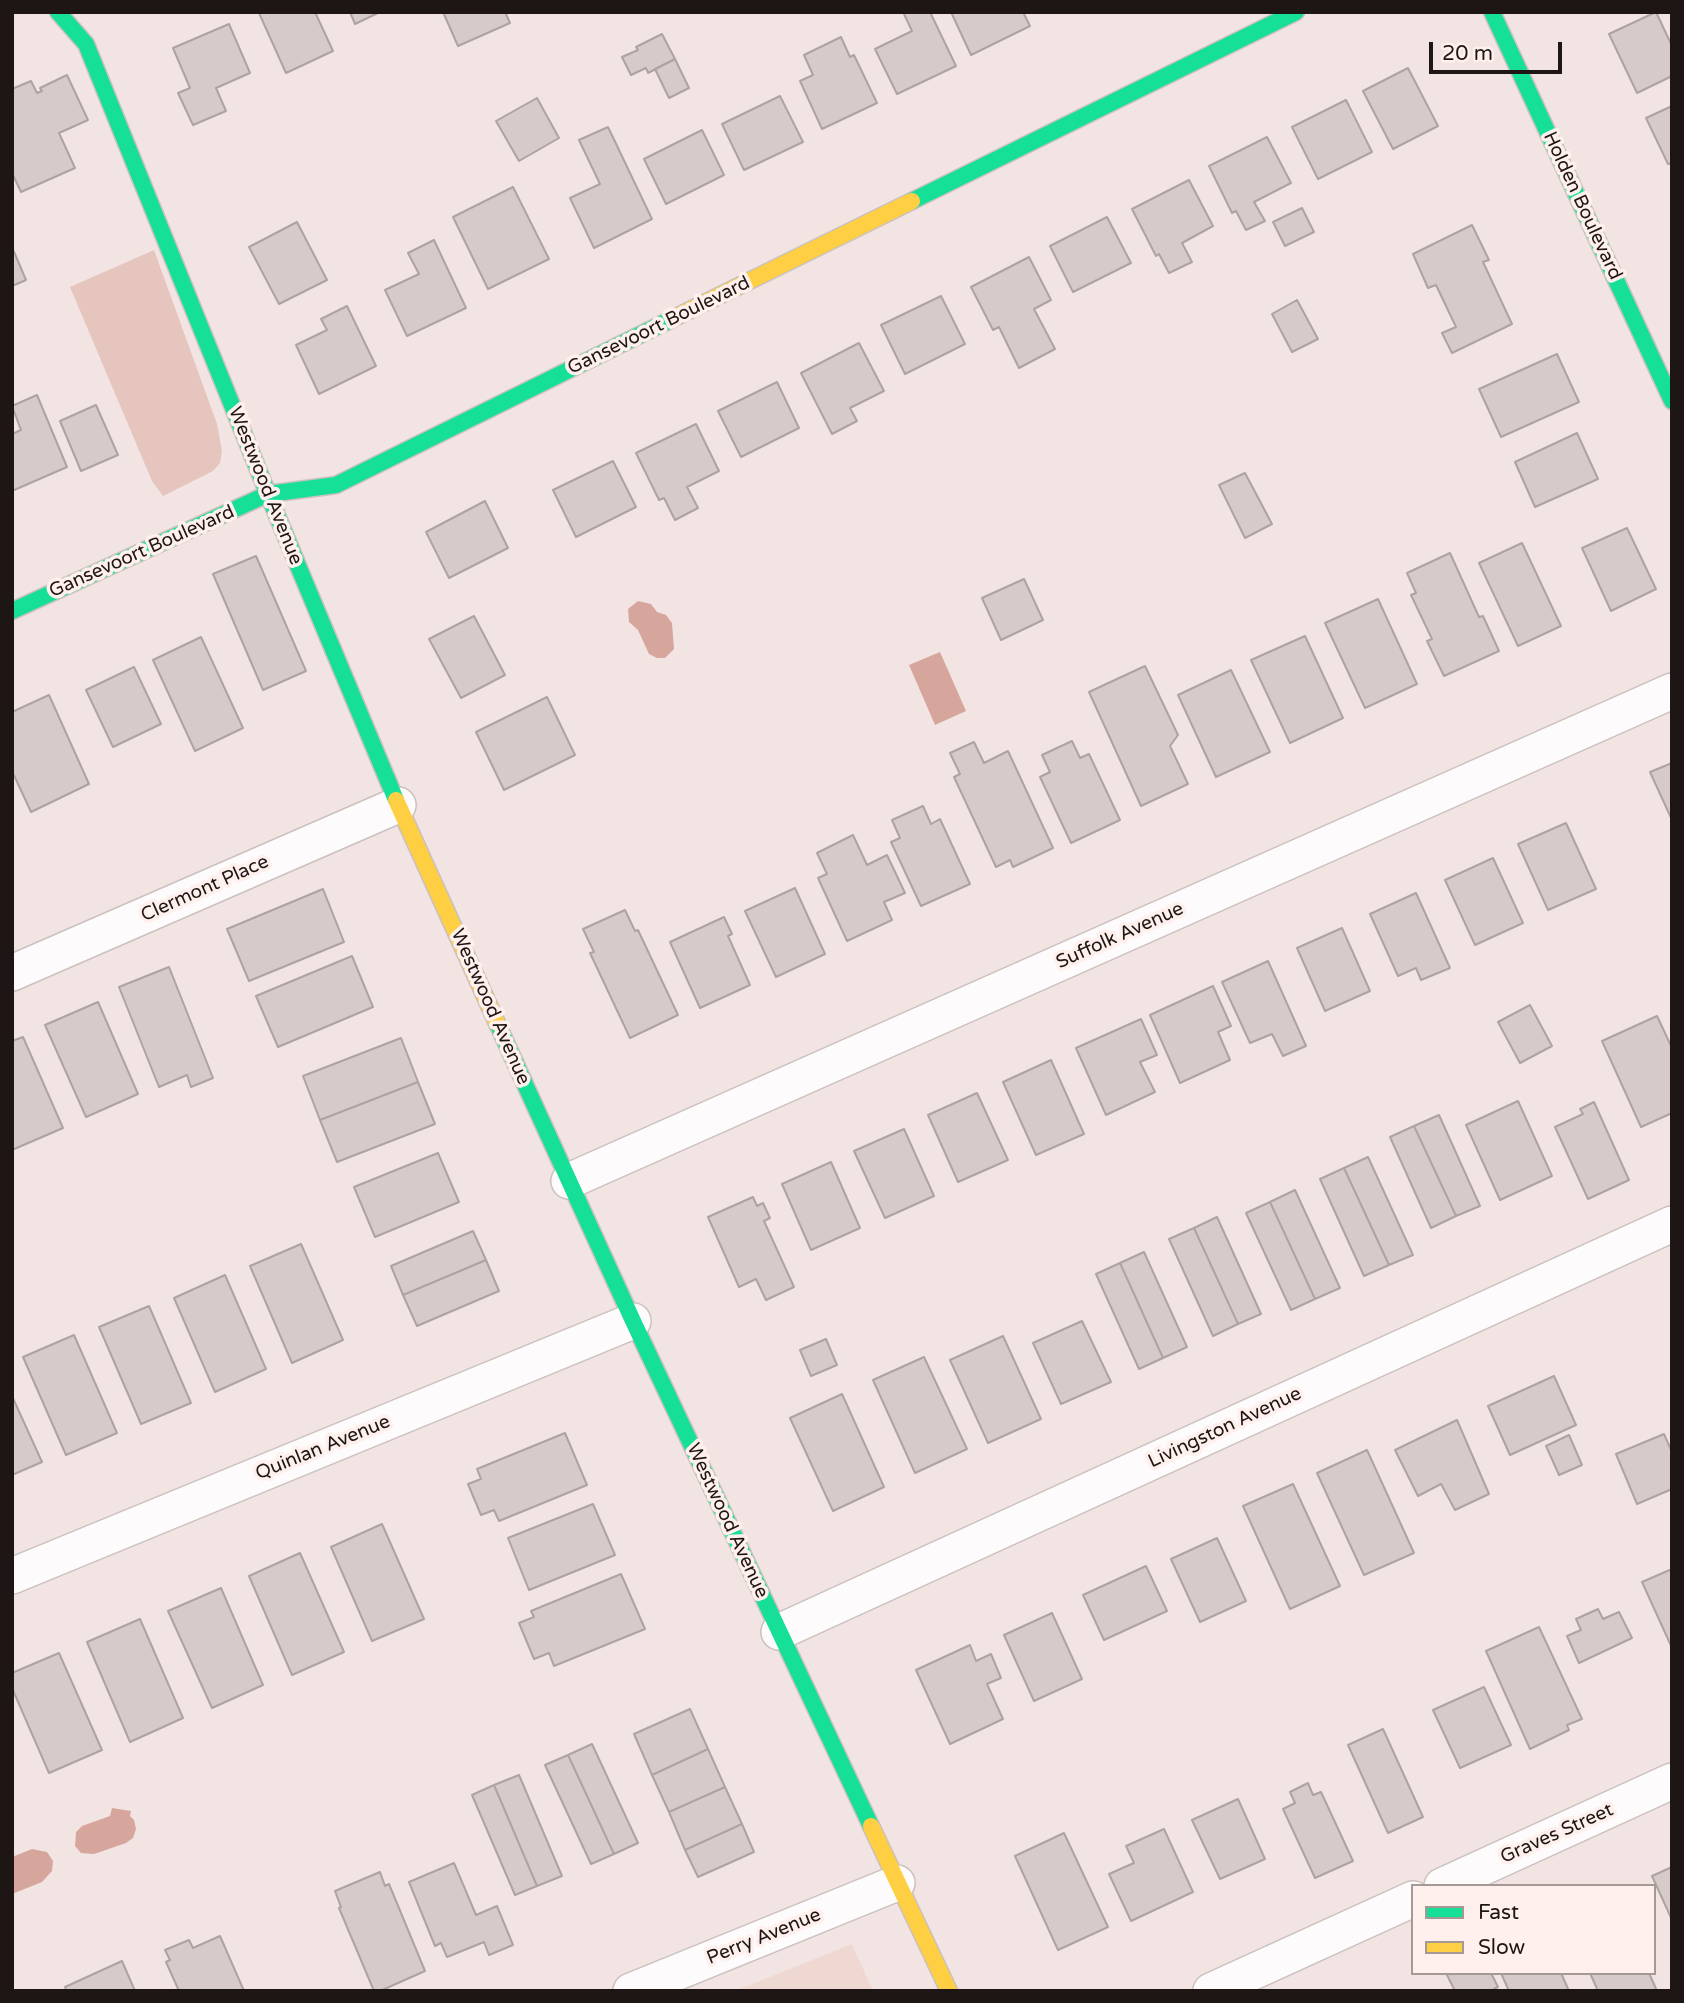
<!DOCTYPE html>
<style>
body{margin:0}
#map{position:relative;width:1684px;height:2003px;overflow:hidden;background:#f2e4e2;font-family:"Varela Round",sans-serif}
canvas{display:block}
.frame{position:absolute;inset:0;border:14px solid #1e1614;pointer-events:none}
.legend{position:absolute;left:1411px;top:1884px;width:245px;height:91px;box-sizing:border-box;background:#fff0ed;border:2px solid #a59996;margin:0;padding:9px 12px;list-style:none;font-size:21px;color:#1e1614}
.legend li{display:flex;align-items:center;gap:14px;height:35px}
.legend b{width:35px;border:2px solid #a59996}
.scale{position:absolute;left:1429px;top:42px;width:133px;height:32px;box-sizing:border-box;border:4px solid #1e1614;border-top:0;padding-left:9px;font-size:21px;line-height:24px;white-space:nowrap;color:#1e1614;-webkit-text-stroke:5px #fff0ed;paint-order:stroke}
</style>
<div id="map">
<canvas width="1684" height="2003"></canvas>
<div class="frame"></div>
<ul class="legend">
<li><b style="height:9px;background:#16e098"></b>Fast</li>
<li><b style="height:9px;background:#ffcf43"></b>Slow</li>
</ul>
<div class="scale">20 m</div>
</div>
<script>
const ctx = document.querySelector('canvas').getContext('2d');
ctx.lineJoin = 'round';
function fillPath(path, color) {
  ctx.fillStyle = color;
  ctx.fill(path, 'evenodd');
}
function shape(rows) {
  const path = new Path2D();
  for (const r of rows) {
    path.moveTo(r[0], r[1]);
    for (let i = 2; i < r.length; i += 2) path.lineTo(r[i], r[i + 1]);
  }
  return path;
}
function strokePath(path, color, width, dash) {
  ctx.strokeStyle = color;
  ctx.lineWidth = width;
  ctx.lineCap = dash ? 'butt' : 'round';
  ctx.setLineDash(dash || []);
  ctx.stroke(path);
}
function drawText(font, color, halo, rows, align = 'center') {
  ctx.font = font + ' "Varela Round",sans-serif';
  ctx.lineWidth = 7;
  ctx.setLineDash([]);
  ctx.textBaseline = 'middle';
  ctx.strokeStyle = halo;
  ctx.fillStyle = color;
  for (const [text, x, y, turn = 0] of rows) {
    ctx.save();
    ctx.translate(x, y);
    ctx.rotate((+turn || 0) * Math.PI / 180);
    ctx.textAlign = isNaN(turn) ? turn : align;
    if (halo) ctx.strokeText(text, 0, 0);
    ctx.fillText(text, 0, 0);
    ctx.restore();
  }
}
const built = shape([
 [852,1944,873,1991,735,1991]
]);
const green = shape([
 [154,250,217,424,222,451,220,463,213,471,163,496,152,481,70,287]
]);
const water = shape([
 [638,601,651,604,657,612,666,615,672,623,674,649,665,658,657,658,649,654,638,630,629,622,628,609],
 [940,652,966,711,935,725,909,665],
 [112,1808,131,1811,130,1816,134,1820,136,1829,133,1838,126,1843,94,1854,81,1853,75,1846,76,1832,82,1826,110,1816],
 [32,1849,47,1852,53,1861,52,1871,42,1882,12,1894,12,1857]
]);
const building = shape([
 [261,12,315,12,333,51,286,73,259,13,261,12],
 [350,12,380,12,355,24,350,12],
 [443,12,505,12,510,23,458,46,443,12],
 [907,12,930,12,956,66,897,94,875,49,912,31,904,14,907,12],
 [951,12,1023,12,1030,26,971,55,951,12],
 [1656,12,1672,46,1672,76,1637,93,1609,34,1656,12],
 [229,24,250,73,216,88,226,111,193,125,178,93,190,88,173,48,229,24],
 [662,34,675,59,648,73,646,68,631,75,622,57,638,50,636,47,662,34],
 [841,37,850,57,854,55,877,103,822,129,800,81,813,75,804,55,841,37],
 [675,59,689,88,669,98,655,69,675,59],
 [1408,68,1438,126,1393,149,1363,91,1408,68],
 [67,75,88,120,59,133,75,168,21,192,12,173,12,89,31,81,37,93,42,91,40,88,67,75],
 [780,96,803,142,744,170,722,124,780,96],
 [537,98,559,138,519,161,496,121,537,98],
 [1346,100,1372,152,1318,179,1292,127,1346,100],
 [1672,106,1672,163,1668,164,1646,118,1672,106],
 [608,127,652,219,594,248,570,198,600,184,579,140,608,127],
 [702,130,724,175,666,204,644,159,702,130],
 [1267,137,1291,183,1254,202,1265,221,1246,230,1236,211,1232,213,1209,166,1267,137],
 [1189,180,1213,226,1182,243,1192,262,1169,273,1159,254,1156,256,1132,209,1189,180],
 [513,187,549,259,488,289,453,217,513,187],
 [1302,208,1314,232,1285,246,1273,222,1302,208],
 [1107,217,1131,263,1073,292,1050,246,1107,217],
 [297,222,327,280,279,304,249,247,297,222],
 [1472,225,1489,260,1483,262,1512,324,1452,353,1442,333,1456,327,1436,285,1428,288,1413,254,1472,225],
 [434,240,466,308,407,336,385,290,419,274,408,253,434,240],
 [12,247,26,280,12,286,12,247],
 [1029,257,1051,300,1034,309,1055,349,1019,368,999,327,993,330,971,287,1029,257],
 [941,296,965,344,905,374,881,325,941,296],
 [1297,300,1318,339,1292,352,1272,314,1297,300],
 [347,306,376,366,319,394,296,345,327,330,321,319,347,306],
 [859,343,884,391,850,408,857,421,832,434,801,373,859,343],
 [1557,354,1579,402,1501,437,1479,389,1557,354],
 [777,382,799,428,741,457,718,411,777,382],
 [37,395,67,467,12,491,12,434,21,430,12,406,37,395],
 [96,405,118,455,81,471,60,421,96,405],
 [696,424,719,471,687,487,698,508,675,520,664,498,659,500,636,453,696,424],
 [1577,433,1598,479,1535,507,1515,462,1577,433],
 [613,461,636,507,576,537,553,490,613,461],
 [1245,473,1272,524,1245,538,1219,485,1245,473],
 [485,501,508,548,449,578,426,532,485,501],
 [1627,528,1656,589,1611,611,1582,548,1627,528],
 [1522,543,1561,626,1518,646,1479,563,1522,543],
 [1450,553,1479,617,1483,616,1499,651,1444,676,1427,641,1432,639,1411,595,1416,593,1407,573,1450,553],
 [256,556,306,671,263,690,213,574,256,556],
 [1024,579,1043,620,1001,640,982,598,1024,579],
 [1378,599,1417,684,1365,708,1325,623,1378,599],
 [474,616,505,675,461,698,429,639,474,616],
 [1305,636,1343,718,1290,743,1251,660,1305,636],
 [201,637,243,728,195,751,153,660,201,637],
 [1145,666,1178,735,1170,746,1188,784,1141,806,1089,692,1145,666],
 [134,667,161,724,113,747,86,690,134,667],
 [1231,670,1270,752,1216,777,1178,695,1231,670],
 [49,695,89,784,31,812,12,771,12,712,49,695],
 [547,697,575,755,504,790,476,732,547,697],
 [1072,741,1080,758,1089,754,1120,820,1071,843,1040,777,1050,772,1042,755,1072,741],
 [974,742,984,763,1008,751,1053,848,1013,867,1010,860,996,867,954,777,960,774,950,753,974,742],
 [1672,763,1672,820,1650,772,1672,763],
 [923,806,931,824,940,819,970,884,921,906,891,842,900,838,892,820,923,806],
 [1566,823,1596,889,1548,910,1518,844,1566,823],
 [853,835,867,865,887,855,905,893,884,902,892,920,847,941,818,878,827,874,817,853,853,835],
 [1493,858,1523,923,1475,945,1445,880,1493,858],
 [795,888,825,954,776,977,745,911,795,888],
 [323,889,344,942,249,981,227,929,323,889],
 [1416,893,1450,968,1421,980,1416,968,1398,976,1370,914,1416,893],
 [625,910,635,931,638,930,678,1015,630,1038,590,953,594,952,583,929,625,910],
 [724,917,732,934,728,936,750,985,700,1008,670,942,724,917],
 [1342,928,1370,991,1325,1011,1297,948,1342,928],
 [352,956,373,1007,278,1047,256,996,352,956],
 [1268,961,1306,1046,1283,1056,1272,1034,1250,1043,1222,982,1268,961],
 [169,967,213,1078,191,1087,187,1075,159,1087,119,987,169,967],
 [1213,986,1231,1026,1218,1032,1230,1060,1180,1083,1150,1015,1213,986],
 [98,1002,138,1094,86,1117,45,1025,98,1002],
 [1530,1005,1552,1046,1520,1063,1498,1022,1530,1005],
 [1657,1016,1672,1048,1672,1113,1641,1127,1602,1041,1657,1016],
 [1141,1019,1157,1055,1140,1062,1155,1092,1106,1115,1076,1048,1141,1019],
 [23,1037,63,1128,12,1150,12,1041,23,1037],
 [401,1038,418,1082,320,1120,303,1076,401,1038],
 [1051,1060,1084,1134,1036,1155,1003,1082,1051,1060],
 [418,1082,435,1124,337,1162,320,1120,418,1082],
 [977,1093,1008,1160,958,1182,928,1115,977,1093],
 [1518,1101,1552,1176,1500,1200,1466,1125,1518,1101],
 [1594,1102,1629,1180,1588,1199,1555,1127,1583,1114,1580,1109,1594,1102],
 [1439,1115,1480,1206,1456,1216,1414,1126,1439,1115],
 [1414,1126,1456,1216,1431,1228,1390,1137,1414,1126],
 [904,1129,934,1196,885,1218,854,1151,904,1129],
 [438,1153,459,1202,375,1237,354,1187,438,1153],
 [1368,1157,1413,1255,1389,1265,1344,1168,1368,1157],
 [831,1162,860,1228,811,1250,782,1184,831,1162],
 [1344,1168,1389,1265,1364,1276,1320,1179,1344,1168],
 [1295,1190,1340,1288,1315,1299,1270,1202,1295,1190],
 [753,1197,757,1206,763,1203,770,1218,764,1221,794,1287,766,1300,756,1279,739,1287,708,1217,753,1197],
 [1270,1202,1315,1299,1291,1310,1246,1213,1270,1202],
 [1217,1217,1261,1314,1238,1324,1194,1228,1217,1217],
 [1194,1228,1238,1324,1213,1336,1169,1239,1194,1228],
 [473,1231,486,1260,403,1295,391,1266,473,1231],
 [301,1244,343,1340,292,1363,250,1266,301,1244],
 [1144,1252,1187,1347,1163,1358,1120,1263,1144,1252],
 [486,1260,499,1291,417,1326,403,1295,486,1260],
 [1120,1263,1163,1358,1139,1369,1096,1274,1120,1263],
 [225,1275,266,1369,215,1392,174,1298,225,1275],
 [149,1306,191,1403,141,1424,99,1327,149,1306],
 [1082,1321,1111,1382,1061,1404,1033,1343,1082,1321],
 [74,1335,117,1433,66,1455,23,1357,74,1335],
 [1003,1336,1041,1419,988,1443,950,1360,1003,1336],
 [826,1339,837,1365,811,1376,800,1350,826,1339],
 [924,1357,967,1449,915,1473,873,1380,924,1357],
 [1554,1376,1576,1425,1510,1455,1488,1406,1554,1376],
 [842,1394,884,1487,833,1511,790,1418,842,1394],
 [12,1396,42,1462,12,1475,12,1396],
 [1457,1420,1489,1494,1455,1510,1441,1484,1418,1496,1395,1450,1457,1420],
 [565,1433,587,1485,499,1521,494,1510,481,1515,468,1484,481,1479,477,1469,565,1433],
 [1664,1434,1672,1452,1672,1489,1637,1504,1616,1454,1664,1434],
 [1569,1435,1582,1465,1559,1475,1546,1446,1569,1435],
 [1367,1450,1414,1553,1364,1575,1317,1473,1367,1450],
 [1293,1484,1340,1586,1290,1609,1243,1506,1293,1484],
 [593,1504,615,1555,529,1590,508,1538,593,1504],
 [382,1524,424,1619,372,1641,331,1547,382,1524],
 [1217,1538,1246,1601,1200,1622,1171,1559,1217,1538],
 [300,1553,344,1652,292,1675,249,1576,300,1553],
 [1146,1566,1167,1611,1104,1640,1083,1595,1146,1566],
 [1672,1569,1672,1648,1642,1582,1672,1569],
 [621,1574,645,1629,554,1666,549,1653,534,1659,519,1623,534,1617,531,1611,621,1574],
 [221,1588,263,1685,212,1708,168,1611,221,1588],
 [1598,1609,1603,1619,1619,1612,1632,1638,1579,1663,1567,1636,1581,1630,1576,1619,1598,1609],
 [1052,1613,1082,1679,1034,1701,1004,1635,1052,1613],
 [140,1619,183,1718,130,1742,87,1642,140,1619],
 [1539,1627,1582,1719,1567,1725,1569,1730,1530,1749,1486,1651,1539,1627],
 [970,1645,976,1661,991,1654,1001,1678,987,1684,1003,1719,950,1744,916,1670,970,1645],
 [59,1653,102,1750,49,1773,12,1688,12,1673,59,1653],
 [1484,1687,1511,1745,1460,1768,1433,1710,1484,1687],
 [690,1709,708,1749,652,1775,634,1734,690,1709],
 [1383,1729,1423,1817,1388,1833,1348,1745,1383,1729],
 [592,1744,638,1843,614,1854,568,1755,592,1744],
 [708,1749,725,1787,669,1812,652,1775,708,1749],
 [568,1755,614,1854,591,1864,545,1765,568,1755],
 [519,1775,562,1876,537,1886,494,1785,519,1775],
 [1308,1783,1313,1795,1321,1792,1353,1861,1315,1878,1283,1809,1295,1803,1290,1792,1308,1783],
 [494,1785,537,1886,515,1895,472,1795,494,1785],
 [725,1787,742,1824,685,1850,669,1812,725,1787],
 [1238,1799,1265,1859,1220,1879,1192,1820,1238,1799],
 [742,1824,754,1852,698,1877,685,1850,742,1824],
 [1164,1829,1193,1892,1131,1921,1109,1874,1134,1863,1126,1846,1164,1829],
 [1064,1833,1108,1927,1058,1950,1015,1856,1064,1833],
 [454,1863,476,1915,497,1906,513,1945,489,1955,484,1942,447,1957,441,1943,435,1946,409,1882,454,1863],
 [1672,1867,1672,1920,1652,1876,1672,1867],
 [380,1872,385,1886,389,1884,425,1971,380,1991,374,1991,339,1908,341,1907,335,1891,380,1872],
 [220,1936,244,1991,179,1991,166,1962,170,1960,165,1950,189,1940,193,1948,220,1936],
 [122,1961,135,1991,67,1991,65,1987,122,1961],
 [1446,1973,1491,1973,1498,1987,1494,1989,1494,1991,1455,1991,1446,1973],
 [1501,1973,1561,1973,1569,1991,1509,1991,1501,1973],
 [1590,1973,1649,1973,1657,1991,1598,1991,1590,1973]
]);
const street = shape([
 [12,973,398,805],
 [569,1181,1672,691],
 [12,1576,633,1321],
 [779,1632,1672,1224],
 [1442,1886,1672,1781],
 [631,1991,897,1883],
 [1211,1991,1413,1899]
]);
const fast = shape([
 [58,12,86,44,268,494,396,800],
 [1492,12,1672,401],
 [912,201,1296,12],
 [12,611,268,494,336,485,678,316],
 [497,1023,633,1321,871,1826]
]);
const slow = shape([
 [678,316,912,201],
 [396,800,497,1023],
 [871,1826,949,1991]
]);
const streetNames = [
 ["Holden Boulevard",1582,206,65],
 ["Gansevoort Boulevard",659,326,-26],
 ["Westwood Avenue",265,486,68],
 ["Gansevoort Boulevard",142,552,-24],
 ["Clermont Place",205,889,-24],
 ["Suffolk Avenue",1120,936,-24],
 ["Westwood Avenue",490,1007,66],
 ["Livingston Avenue",1225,1428,-25],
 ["Quinlan Avenue",323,1448,-22],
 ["Westwood Avenue",727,1521,65],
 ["Graves Street",1557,1834,-24],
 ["Perry Avenue",764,1937,-22]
];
fillPath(built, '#efd7d2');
fillPath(green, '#e5c5be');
fillPath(water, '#d6a69d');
fillPath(building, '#d6cbc9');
strokePath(building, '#ada3a1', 2);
strokePath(street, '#cbc1bf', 38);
strokePath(fast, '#cbc1bf', 19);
strokePath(slow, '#cbc1bf', 19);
strokePath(street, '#fdfbfb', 35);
strokePath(fast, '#16e098', 16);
strokePath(slow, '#ffcf43', 16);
drawText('19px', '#1e1614', '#fff0ed', streetNames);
</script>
